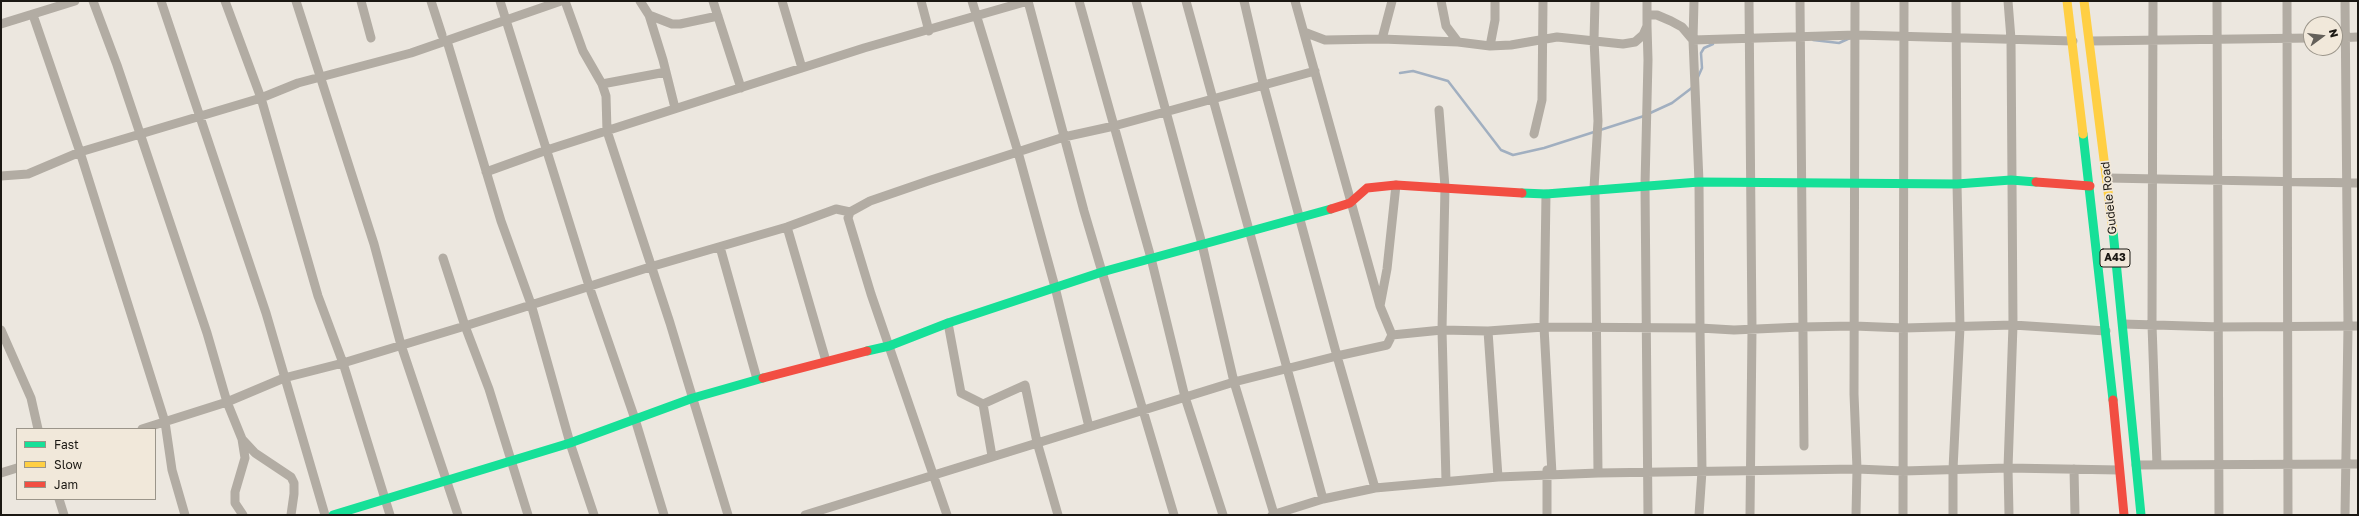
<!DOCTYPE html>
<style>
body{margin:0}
#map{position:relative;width:2359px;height:516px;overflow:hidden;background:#ece7df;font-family:"Golos Text",sans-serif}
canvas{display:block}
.frame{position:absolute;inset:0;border:2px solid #1b1813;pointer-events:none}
.legend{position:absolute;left:16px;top:428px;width:140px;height:72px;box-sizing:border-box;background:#f1e8da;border:1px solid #9b958a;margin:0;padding:5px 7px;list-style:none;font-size:12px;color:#1b1813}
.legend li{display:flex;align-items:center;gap:8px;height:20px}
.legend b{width:20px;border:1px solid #9b958a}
.north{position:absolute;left:2303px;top:16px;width:40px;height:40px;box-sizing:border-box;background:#f1e8da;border:1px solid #9b958a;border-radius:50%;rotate:75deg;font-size:11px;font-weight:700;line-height:16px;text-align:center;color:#1b1813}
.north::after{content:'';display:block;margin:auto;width:14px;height:18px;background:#64605a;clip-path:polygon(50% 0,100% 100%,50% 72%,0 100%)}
</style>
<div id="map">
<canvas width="2359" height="516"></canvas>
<div class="frame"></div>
<ul class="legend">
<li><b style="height:5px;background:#16e098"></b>Fast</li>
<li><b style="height:5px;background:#ffcf43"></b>Slow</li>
<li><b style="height:5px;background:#f24e42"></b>Jam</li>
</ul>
<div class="north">N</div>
</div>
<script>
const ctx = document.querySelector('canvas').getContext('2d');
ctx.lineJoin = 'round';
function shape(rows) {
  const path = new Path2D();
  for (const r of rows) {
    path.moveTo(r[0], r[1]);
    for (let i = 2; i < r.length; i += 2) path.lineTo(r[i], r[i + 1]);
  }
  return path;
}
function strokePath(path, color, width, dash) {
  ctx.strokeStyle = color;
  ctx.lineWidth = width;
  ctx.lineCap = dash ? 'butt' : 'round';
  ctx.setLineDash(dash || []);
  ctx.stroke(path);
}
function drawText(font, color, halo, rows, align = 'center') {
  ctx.font = font + ' "Golos Text",sans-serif';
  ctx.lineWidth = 3.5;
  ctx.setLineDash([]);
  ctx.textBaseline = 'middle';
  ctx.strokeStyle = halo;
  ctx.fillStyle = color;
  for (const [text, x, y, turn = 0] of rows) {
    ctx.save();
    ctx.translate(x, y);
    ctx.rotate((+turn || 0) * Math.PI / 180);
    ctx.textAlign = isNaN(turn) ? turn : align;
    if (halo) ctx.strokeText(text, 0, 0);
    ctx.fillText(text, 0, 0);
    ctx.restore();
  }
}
const stream = shape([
 [1813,40,1839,43,1850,38],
 [1400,73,1413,71,1448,81,1501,150,1513,155,1544,148,1644,116],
 [1698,77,1702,68,1701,53,1704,48,1713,44],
 [1648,114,1672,103,1693,87]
]);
const street = shape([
 [93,1,117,65,207,333,227,402,242,439,245,458,235,492,235,503,243,515],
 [161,1,266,313,325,515],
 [225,1,261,98,318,296,343,363,390,515],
 [296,1,374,244,401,345,458,515],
 [361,1,371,38],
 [431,1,442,35],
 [500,1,589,286,635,419,664,515],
 [565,1,583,51,602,84,606,96,607,131,670,323,728,515],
 [640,1,649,15,663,60,675,108],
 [713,1,741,88],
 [782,1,802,68],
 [921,1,929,31],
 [972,1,1018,152,1055,287,1089,427],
 [1028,1,1084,211,1174,515],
 [1079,1,1151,258,1185,397,1223,515],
 [1186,1,1323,499],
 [1244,1,1264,87,1337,356,1375,488],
 [1295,1,1380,306],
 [1441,1,1446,26,1458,42],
 [1694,1,1693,40,1699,182,1700,328,1702,471,1699,515],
 [1749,1,1752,329,1750,515],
 [1800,1,1804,446],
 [1855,1,1854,394,1857,469,1856,515],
 [2008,1,2011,39,2013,325,2008,468,2009,515],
 [2153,1,2152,325,2157,465],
 [2217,1,2219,515],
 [2287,1,2288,515],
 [2345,1,2348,326,2345,515],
 [33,15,80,152,165,422,172,470,185,515],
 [649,15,672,24,680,24,718,16],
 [1648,15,1657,15,1671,21,1682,27,1693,40,1856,35,2073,41],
 [1,24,75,1],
 [1647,26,1648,60,1645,185,1648,515],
 [1304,32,1325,40,1382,39,1458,42,1490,46,1511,45,1557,37,1623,44,1635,42,1643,35,1647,26,1647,1],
 [2335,38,2358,37],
 [1382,39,1392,1],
 [447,41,501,221,531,304,570,443,594,515],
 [2090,41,2311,38],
 [1490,46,1495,20,1495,1],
 [602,84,666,72],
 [1439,110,1445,187,1442,330,1446,481],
 [1534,134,1542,100,1543,1],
 [486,172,547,150,864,48,1028,1],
 [1,176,28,174,80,152,261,98,298,83,411,53,561,1],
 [2108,178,2358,183],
 [1594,188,1598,121,1594,40,1595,1],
 [1546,194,1544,327,1552,474],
 [787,227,826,361],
 [720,247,757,379],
 [443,258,465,326,489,389,528,515],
 [948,323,961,393,983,404,992,456],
 [2123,324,2220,327,2358,326],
 [1,330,31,398,38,429],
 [1488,331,1498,477],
 [1392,335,1380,306,1387,269,1396,185],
 [983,404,1025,385,1037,442,1058,515],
 [142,429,227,402,284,378,343,363,465,326,650,267,787,227,836,209,850,212],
 [242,439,255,453,291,477,294,483,294,494,291,515],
 [2136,465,2358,464],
 [2074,469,2075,515],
 [1547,470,1547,515],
 [1,473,17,468],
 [1598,473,1857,469,1903,471,2008,468,2119,470],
 [59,499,64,515],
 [1274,514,1234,382,1337,356,1387,345,1392,335,1442,330,1488,331,1544,327,1700,328,1734,330,1801,327,1854,326,1904,328,2013,325,2106,331],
 [805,515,1234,382,1202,244,1136,1],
 [947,515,871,294,848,218,850,212,870,201,931,180,1064,137,1114,126,1315,71],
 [1272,515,1323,499,1375,488,1498,477,1598,473,1595,191],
 [1903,515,1904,1],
 [1953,515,1953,469,1960,327,1957,184,1956,1]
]);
const fast = shape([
 [2083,134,2113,400],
 [1522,193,1546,194,1699,182,1957,184,2011,180,2036,182],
 [2113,231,2141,515],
 [867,351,889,346,948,323,1102,272,1331,209],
 [333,515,570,443,693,398,763,378]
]);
const slow = shape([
 [2067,1,2083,134],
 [2084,1,2113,231]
]);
const jam = shape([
 [2036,182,2090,186],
 [1331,209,1350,203,1367,188,1396,185,1522,193],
 [763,378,867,351],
 [2113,400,2124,515]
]);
const shields = [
 [2115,258,30]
];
const shieldNames = [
 ["A43",2115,258]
];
const streetNames = [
 ["Gudele Road",2109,198,-96]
];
strokePath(stream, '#a1afc0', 2.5);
strokePath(street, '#b2aca3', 9);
strokePath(fast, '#16e098', 9);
strokePath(slow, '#ffcf43', 9);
strokePath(jam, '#f24e42', 9);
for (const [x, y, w] of shields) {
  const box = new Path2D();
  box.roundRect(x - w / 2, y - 9, w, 18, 3);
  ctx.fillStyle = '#f1e8da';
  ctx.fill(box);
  strokePath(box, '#1b1813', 1);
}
drawText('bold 11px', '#1b1813', null, shieldNames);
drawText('12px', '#1b1813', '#f1e8da', streetNames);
</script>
